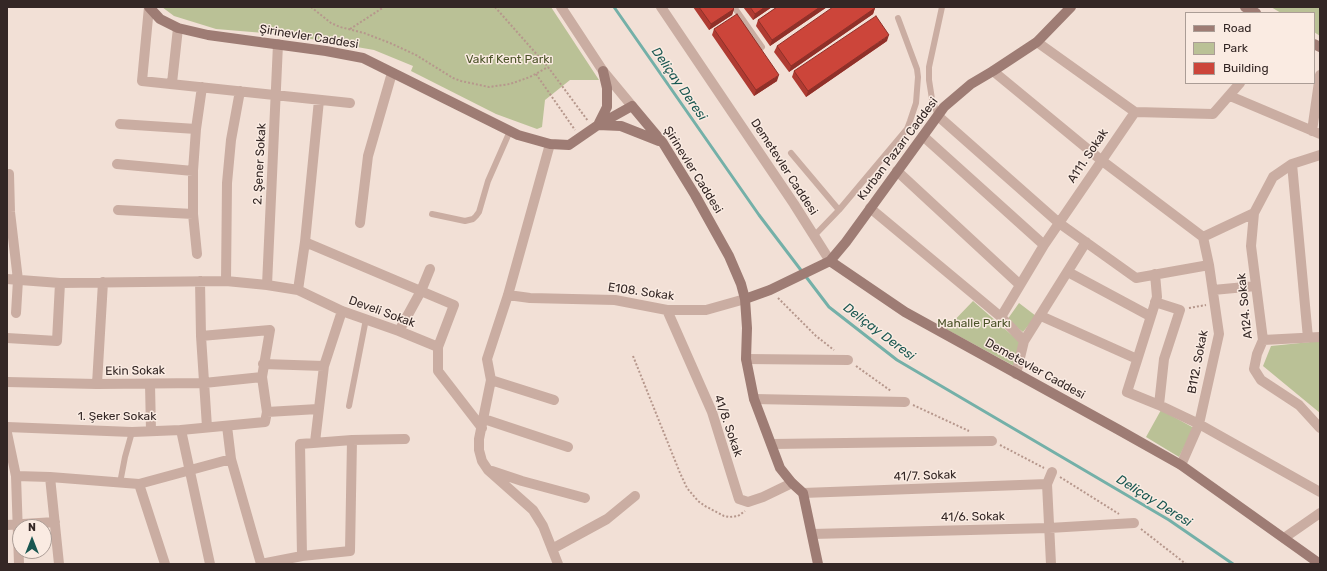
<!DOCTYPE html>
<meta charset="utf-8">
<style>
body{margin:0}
#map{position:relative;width:1327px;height:571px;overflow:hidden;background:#f2e0d6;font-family:Rubik,sans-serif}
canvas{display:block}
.frame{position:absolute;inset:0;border:8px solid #342725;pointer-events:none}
.legend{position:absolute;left:1185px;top:12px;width:130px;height:72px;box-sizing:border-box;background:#faebe2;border:1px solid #ab9d96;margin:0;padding:5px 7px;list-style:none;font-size:12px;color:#342725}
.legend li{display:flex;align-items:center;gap:8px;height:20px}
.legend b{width:20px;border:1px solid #ab9d96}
.north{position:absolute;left:12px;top:519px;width:40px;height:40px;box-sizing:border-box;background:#faebe2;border:1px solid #ab9d96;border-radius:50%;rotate:0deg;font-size:11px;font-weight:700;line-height:16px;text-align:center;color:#342725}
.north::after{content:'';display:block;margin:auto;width:14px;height:18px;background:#195751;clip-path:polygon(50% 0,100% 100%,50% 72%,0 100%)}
</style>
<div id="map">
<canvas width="1327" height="571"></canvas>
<div class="frame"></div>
<ul class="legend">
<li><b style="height:5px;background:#9e7c74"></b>Road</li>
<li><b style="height:11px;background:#bac196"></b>Park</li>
<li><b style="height:11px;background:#cc453a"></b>Building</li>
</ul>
<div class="north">N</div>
</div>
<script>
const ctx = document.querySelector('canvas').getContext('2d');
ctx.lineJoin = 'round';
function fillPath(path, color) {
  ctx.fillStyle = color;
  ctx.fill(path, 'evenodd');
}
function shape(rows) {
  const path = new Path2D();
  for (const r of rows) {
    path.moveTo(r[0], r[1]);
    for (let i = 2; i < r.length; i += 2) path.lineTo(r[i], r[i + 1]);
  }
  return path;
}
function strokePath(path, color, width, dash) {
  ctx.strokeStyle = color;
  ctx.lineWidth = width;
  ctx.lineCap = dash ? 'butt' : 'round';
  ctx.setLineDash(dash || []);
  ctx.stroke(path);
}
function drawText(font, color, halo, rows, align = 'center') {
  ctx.font = font + ' Rubik,sans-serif';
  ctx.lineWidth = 3;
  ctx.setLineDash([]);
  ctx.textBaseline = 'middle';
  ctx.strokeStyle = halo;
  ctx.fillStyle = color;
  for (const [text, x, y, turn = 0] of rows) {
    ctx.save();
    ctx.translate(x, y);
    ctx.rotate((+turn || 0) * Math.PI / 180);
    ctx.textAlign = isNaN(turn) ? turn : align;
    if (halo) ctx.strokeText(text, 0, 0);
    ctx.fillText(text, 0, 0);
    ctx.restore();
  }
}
const green = shape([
 [162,7,551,7,599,80,570,80,545,100,542,127,537,129,496,114,411,71,413,66,374,50,288,35,216,29,174,16],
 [1271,7,1320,7,1320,36,1314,32,1314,13,1281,13],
 [973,301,1022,344,1014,366,946,329],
 [1019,303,1036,316,1023,332,1007,320],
 [1320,341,1320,413,1263,366,1271,346],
 [1161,410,1194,428,1179,457,1146,437]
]);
const stream = shape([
 [614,7,759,215,829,307,897,360,1169,520,1233,564]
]);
const path = shape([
 [311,7,331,23,340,27,364,33,390,43,416,55,453,78,461,81,489,87,510,84,530,77,548,67],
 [495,7,548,67,588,121],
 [350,29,384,7],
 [536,74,575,130],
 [778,298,816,336,834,350],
 [1189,308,1206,305],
 [633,356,680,473,687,488,698,501,705,506,724,516,729,517,738,516,745,511],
 [856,366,891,391],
 [913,405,969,431],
 [1000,445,1044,468],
 [1060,477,1119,514],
 [1141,529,1186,564]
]);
const service = shape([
 [734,7,762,47],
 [938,116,932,99,929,80,929,67,942,7],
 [791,153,839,210],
 [432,214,465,221,473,219,476,216,479,212,488,181,510,131],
 [814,236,839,210,907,129,910,121,916,103,918,77,917,69,898,18],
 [349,406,366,319],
 [120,483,125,457,132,432]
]);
const minor = shape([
 [149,7,142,81,350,103],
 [661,7,794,204,830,261],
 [1037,42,1135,112],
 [993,71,1101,160,1203,237,1209,265,1219,334,1199,424,1181,465],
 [172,83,178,28],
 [1230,96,1320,134],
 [938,116,1059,223,1136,278,1209,265],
 [120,124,196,129],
 [1312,131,1320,75],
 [923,136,1044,245],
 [550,144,508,295,487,359,491,380,479,439,479,450,482,461,488,470,533,510,543,526,558,564],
 [1320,155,1292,164,1273,177,1254,213,1251,246,1263,340,1257,354,1254,369,1261,380,1299,405,1320,428],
 [117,164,193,171],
 [1292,164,1308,338],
 [897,171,1019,284],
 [9,174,10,212,18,280,16,313],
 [870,208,1001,317,1024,341],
 [118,210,193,214],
 [360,223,368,156,392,73],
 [1203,237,1254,213],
 [305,242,454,305,438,347],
 [197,254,193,214,193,171,196,129,202,87],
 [1068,272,1150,316],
 [1155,274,1157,297,1127,392,1159,405,1199,424,1320,492],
 [7,279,60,283,226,281,267,285,298,290,342,311,399,331,438,347,438,371,482,428],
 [200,281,201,336,207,427],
 [226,281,227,183,231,140,240,91],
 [267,285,278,44],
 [298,290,305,242,319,100],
 [1213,290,1256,286],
 [508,295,530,298,615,300,667,310,706,310,745,299],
 [1155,302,1180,310,1164,359,1159,405],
 [667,310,712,412,739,499,748,502,763,497,792,483],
 [1041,316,1137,359],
 [1001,317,1044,245,1135,112,1213,114,1240,83],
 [399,331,421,291,430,269],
 [201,336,270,330,262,377,267,412],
 [7,338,57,341,60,283],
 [1263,340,1320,337],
 [746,359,848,360],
 [263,364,324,366],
 [1016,374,1024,341,1086,242],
 [491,380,554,400],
 [7,382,97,384,204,383,262,377],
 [97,384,103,282],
 [150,384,151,431],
 [754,399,905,402],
 [484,419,568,447],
 [227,426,231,459,261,564],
 [7,427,132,432,181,430,265,422,267,412,318,409],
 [181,430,210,564],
 [7,433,16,476,19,564],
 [315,442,324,366,342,311],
 [772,444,992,441],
 [492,471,522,481,585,498],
 [16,476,50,477,139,484,231,459],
 [50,477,59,564],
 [139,484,165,564],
 [803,493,1047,484],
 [7,525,55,522],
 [812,534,1049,528,1134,523],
 [1284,538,1320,513],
 [552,549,607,519,635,496],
 [302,556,300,444,352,440,405,439],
 [261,564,302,556,350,551,352,440],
 [1051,564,1047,484,1052,472]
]);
const tertiary = shape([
 [561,7,603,71,632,106]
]);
const secondary = shape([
 [149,7,160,19,178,28,208,35,326,51,363,58,518,135,550,144,569,145,598,125,632,106,663,143,695,195,729,256,741,284,745,299,747,328,746,359,754,399,780,468,792,483,803,493,818,564],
 [1245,7,1256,13],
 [1314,44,1320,47],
 [598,125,621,126,659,141],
 [598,125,607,107,607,88,603,71],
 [830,261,905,312,1119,430,1181,465,1320,564],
 [745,299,770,290,830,261,846,242,944,107,971,84,993,71,1037,42,1071,7]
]);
const wall = shape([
 [693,7,732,7,734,9,732,15,709,30],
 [743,7,772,7,753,20],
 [777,7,827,7,770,46,756,26,758,20],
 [875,8,873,14,789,72,774,52,777,46],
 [714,29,777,81,754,96,712,35],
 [887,41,806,97,792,77,794,71]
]);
const shadedWall = shape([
 [765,7,772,7,753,20,755,14],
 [820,7,827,7,770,46,772,40],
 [875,8,873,14,789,72,791,66],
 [734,9,732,15,709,30,711,24],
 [889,35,887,41,806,97,808,91],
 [779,75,777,81,754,96,756,90]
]);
const building = shape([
 [699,7,732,7,734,9,711,24,699,7],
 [750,7,765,7,755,14,750,7],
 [777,7,820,7,772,40,758,20,777,7],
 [833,7,874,7,875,8,791,66,777,46,833,7],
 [737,14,779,75,756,90,714,29,737,14],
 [876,16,889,35,808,91,794,71,876,16]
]);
const streetNames = [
 ["Şirinevler Caddesi",309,37,9],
 ["Kurban Pazarı Caddesi",898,149,-53],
 ["A111. Sokak",1088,156,-56],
 ["2. Şener Sokak",260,164,-87],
 ["Demetevler Caddesi",784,167,57],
 ["Şirinevler Caddesi",693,170,58],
 ["E108. Sokak",641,292,8],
 ["A124. Sokak",1245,306,-96],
 ["Develi Sokak",382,312,20],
 ["B112. Sokak",1198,362,-79],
 ["Demetevler Caddesi",1035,369,29],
 ["Ekin Sokak",135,371,-1],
 ["1. Şeker Sokak",117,417],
 ["41/8. Sokak",728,426,71],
 ["41/7. Sokak",925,476,-2],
 ["41/6. Sokak",973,517,-1]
];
const parkNames = [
 ["Vakıf Kent Parkı",509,60],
 ["Mahalle Parkı",974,324]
];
const waterNames = [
 ["Deliçay Deresi",679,84,55],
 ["Deliçay Deresi",879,332,37],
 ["Deliçay Deresi",1154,501,32]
];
fillPath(green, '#bac196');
strokePath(stream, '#74b0a8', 3);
strokePath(path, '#b6978c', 2, [2, 2]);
strokePath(service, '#caada2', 6);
strokePath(minor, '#caada2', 10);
strokePath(tertiary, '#caada2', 10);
strokePath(secondary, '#9e7c74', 10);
fillPath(wall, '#af3b32');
fillPath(shadedWall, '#8f3029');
fillPath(building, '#cc453a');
strokePath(building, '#8f3029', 1);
drawText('12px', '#342725', '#faebe2', streetNames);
drawText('12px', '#4b5328', '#faebe2', parkNames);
drawText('italic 13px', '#195751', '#faebe2', waterNames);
</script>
